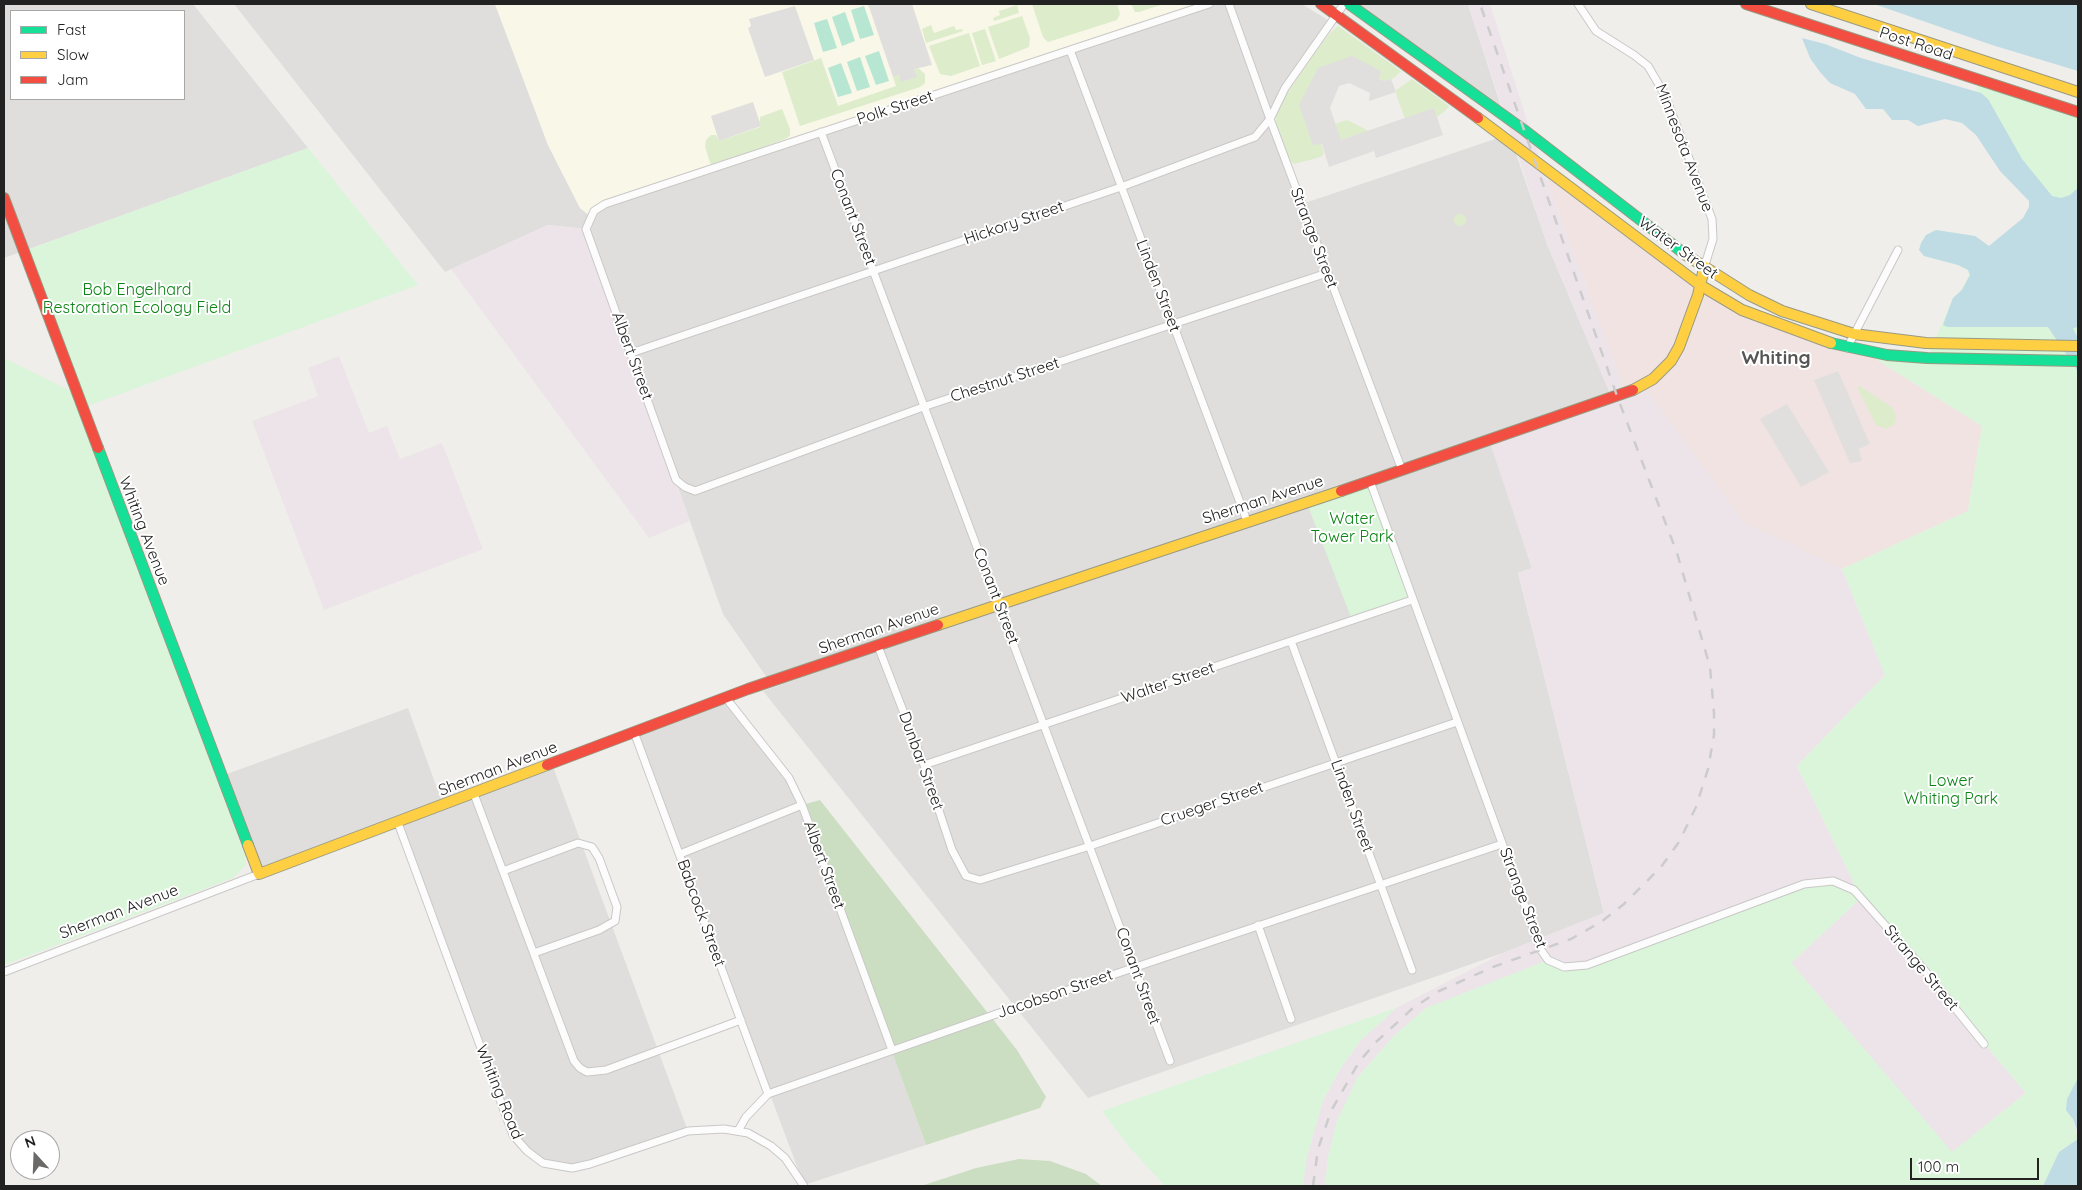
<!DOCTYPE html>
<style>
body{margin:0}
#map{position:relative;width:2082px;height:1190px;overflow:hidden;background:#f0eeeb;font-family:Quicksand,sans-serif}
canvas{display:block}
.frame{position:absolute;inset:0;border:5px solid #222;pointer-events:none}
.legend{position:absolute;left:10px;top:10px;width:175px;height:90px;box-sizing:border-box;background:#fff;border:1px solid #a7a7a7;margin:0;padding:6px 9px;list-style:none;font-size:15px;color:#222}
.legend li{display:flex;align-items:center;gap:10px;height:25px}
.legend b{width:25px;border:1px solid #a7a7a7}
.north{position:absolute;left:10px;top:1130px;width:50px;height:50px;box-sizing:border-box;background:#fff;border:1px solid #a7a7a7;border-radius:50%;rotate:340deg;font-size:14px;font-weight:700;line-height:20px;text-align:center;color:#222}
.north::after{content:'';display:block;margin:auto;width:18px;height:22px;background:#6a6968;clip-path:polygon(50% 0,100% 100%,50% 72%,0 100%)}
.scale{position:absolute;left:1910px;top:1158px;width:129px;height:22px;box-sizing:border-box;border:2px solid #222;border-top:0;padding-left:6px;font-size:15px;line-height:18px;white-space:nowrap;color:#222;-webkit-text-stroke:4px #fff;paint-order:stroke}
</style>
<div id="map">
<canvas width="2082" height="1190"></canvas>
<div class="frame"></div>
<ul class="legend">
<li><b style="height:6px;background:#16e098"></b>Fast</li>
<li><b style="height:6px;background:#ffcf43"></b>Slow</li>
<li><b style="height:6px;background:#f24e42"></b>Jam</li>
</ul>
<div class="north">N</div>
<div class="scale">100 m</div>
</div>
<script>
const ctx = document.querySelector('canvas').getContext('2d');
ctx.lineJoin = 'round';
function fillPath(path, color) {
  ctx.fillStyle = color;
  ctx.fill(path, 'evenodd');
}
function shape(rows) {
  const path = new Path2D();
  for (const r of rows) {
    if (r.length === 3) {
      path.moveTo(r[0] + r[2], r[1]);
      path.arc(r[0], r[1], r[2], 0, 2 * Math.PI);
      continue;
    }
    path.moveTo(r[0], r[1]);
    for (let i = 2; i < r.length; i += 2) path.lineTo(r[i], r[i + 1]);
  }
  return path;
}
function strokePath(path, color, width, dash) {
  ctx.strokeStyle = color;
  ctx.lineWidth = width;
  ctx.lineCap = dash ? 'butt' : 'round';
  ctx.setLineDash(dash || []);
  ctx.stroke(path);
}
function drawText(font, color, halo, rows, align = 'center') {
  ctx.font = font + ' Quicksand,sans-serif';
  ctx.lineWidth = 4;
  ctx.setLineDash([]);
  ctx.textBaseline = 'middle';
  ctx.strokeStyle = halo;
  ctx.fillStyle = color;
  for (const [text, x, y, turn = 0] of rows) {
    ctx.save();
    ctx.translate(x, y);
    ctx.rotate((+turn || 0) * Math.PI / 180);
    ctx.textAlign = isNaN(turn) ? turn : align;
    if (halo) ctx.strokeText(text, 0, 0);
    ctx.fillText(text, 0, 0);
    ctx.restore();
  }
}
const residential = shape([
 [4,4,193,4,308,148,4,258],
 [11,11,184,11,184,99,11,99],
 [234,4,495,4,548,145,580,208,590,216,586,228,605,204,1209,4,1302,4,1331,22,1270,119,1302,204,1504,136,1512,142,1547,244,1612,398,1490,440,1532,568,1518,573,1604,913,1503,953,1088,1098,763,691,1217,532,770,682,723,614,586,229,548,225,445,272],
 [1349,4,1468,4,1504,116],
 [726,698,789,778,802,805,926,1145,804,1185,634,732],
 [408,708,443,805,552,764,688,1131,591,1164,553,1166,519,1144,398,823,259,874,252,869,216,778]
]);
const commercial = shape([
 [1541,164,1742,310,1863,351,1982,426,1968,511,1842,569,1744,522,1643,385,1626,393]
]);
const industrial = shape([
 [1468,4,1490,4,1541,164,1626,393,1643,385,1744,522,1842,569,1885,675,1797,766,1854,883,1854,890,1426,1008,1394,1036,1357,1078,1328,1157,1325,1186,1303,1186,1306,1160,1323,1100,1342,1066,1361,1040,1396,1008,1503,953,1604,913,1518,573,1532,568,1489,440,1612,398,1547,244],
 [548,225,586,229,690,521,649,538,451,269],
 [339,356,369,433,387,426,400,459,442,443,483,549,324,610,252,421,318,396,308,368],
 [1861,898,2026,1093,1952,1153,1791,963]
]);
const education = shape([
 [495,4,1209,4,605,204,590,216,580,208,548,145]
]);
const grass = shape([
 [1032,4,1117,4,1120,14,1117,20,1048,42,1043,37],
 [1131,4,1164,4,1139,12,1135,12],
 [1017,5,1019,13,994,21,993,18,1000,15,999,11],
 [1022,16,1030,38,1029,47,999,59,988,27],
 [931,25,934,33,954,26,956,30,962,29,963,31,926,43,922,29],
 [1338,26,1401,71,1394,78,1384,81,1378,78,1381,71,1318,68,1314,145,1321,143,1324,153,1321,157,1294,164,1288,159,1276,128,1276,114,1280,104,1317,50,1330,33],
 [985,29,996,61,982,65,972,33],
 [969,33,980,66,951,76,940,74,929,46],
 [821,58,838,106,896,86,893,77,899,75,916,77,914,69,918,68,925,74,925,83,920,87,800,126,782,72],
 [1412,79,1449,106,1445,111,1437,117,1434,108,1405,119,1395,91],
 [782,109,790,129,790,136,785,139,714,165,710,163,705,146,706,140,711,135,716,135,719,141,760,127,760,117],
 [1347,120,1369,131,1341,140,1335,124],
 [1460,220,6],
 [1859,386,1893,408,1896,417,1894,425,1886,429,1876,425,1857,387]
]);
const forest = shape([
 [820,800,1017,1050,1046,1097,1040,1108,926,1145,802,805],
 [1019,1159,1050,1161,1086,1174,1102,1186,921,1186,976,1168]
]);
const park = shape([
 [1978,84,2078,116,2078,340,2057,340,2078,372,2078,1078,2067,1099,2078,1139,2059,1152,2043,1186,1325,1186,1328,1157,1337,1121,1357,1078,1394,1036,1426,1008,1548,960,1571,968,1738,908,1825,880,1854,889,1854,883,1797,766,1885,675,1842,569,1968,511,1982,426,1863,351,1927,358,1953,298,1961,290,1969,275,1968,270,1958,265,1924,256,1919,250,1921,243,1926,235,1936,230,1975,236,1989,247,2013,229,2024,218,2029,207,2029,201,1976,93],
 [1861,898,2026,1093,1952,1152,1791,963],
 [308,148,418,285,82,408,24,251],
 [4,358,71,391,245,855,246,865,233,878,4,965],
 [1370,481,1412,600,1352,620,1306,501],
 [1396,1008,1361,1040,1342,1066,1323,1100,1306,1160,1303,1186,1165,1186,1131,1149,1102,1111]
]);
const pitch = shape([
 [864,6,874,35,860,39,851,10],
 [845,12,855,41,842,46,832,17],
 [827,19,837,48,823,52,814,23],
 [879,51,889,81,876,85,865,56],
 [860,57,870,87,857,91,847,62],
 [841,63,852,93,838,97,828,68]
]);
const parking = shape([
 [868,4,912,4,932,65,914,69,917,77,901,82,899,75,893,77],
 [795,6,814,60,765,77,748,28,751,26,749,19],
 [1352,56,1381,71,1379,79,1384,81,1391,79,1396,92,1369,101,1370,93,1349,83,1339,86,1330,108,1341,140,1434,108,1443,135,1376,158,1374,151,1329,167,1322,144,1313,145,1299,105,1318,68],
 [753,102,761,126,719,141,711,116],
 [1838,371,1870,444,1859,449,1862,461,1850,463,1814,380],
 [1787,404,1829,472,1801,487,1760,419]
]);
const water = shape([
 [1874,4,2078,4,2078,71,1992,45],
 [1802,38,1825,44,1861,58,1981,93,1988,99,2022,159,2052,196,2061,198,2070,195,2078,188,2078,327,2073,328,2078,339,2078,372,2048,327,1947,327,1943,325,1953,298,1962,290,1970,275,1968,270,1958,265,1924,256,1919,250,1921,243,1926,235,1936,230,1975,236,1989,246,2023,218,2029,207,2029,201,2000,171,1976,135,1962,123,1945,119,1918,126,1908,120,1892,120,1883,109,1866,109,1855,94,1830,83,1820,72,1810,58],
 [2078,1078,2078,1133,2073,1119,2066,1110,2067,1099],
 [2078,1139,2078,1186,2043,1186,2059,1152]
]);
const street = shape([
 [1209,4,605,204,594,211,586,229,676,480,685,487,695,491,923,407,1327,273],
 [1229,4,1270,119,1402,470],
 [1578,4,1596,31,1634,55,1648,66,1665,95,1712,219,1713,239,1704,268],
 [1070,50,1247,521],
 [821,132,1170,1061],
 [1847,348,1898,250],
 [631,353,1121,187,1255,137,1270,119,1285,88,1344,4],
 [1370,481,1541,950,1548,960,1564,967,1587,965,1804,884,1833,881,1854,890,1921,966,1984,1044],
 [1291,641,1412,970],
 [878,646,924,765,952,850,966,876,980,880,1090,846,1457,722],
 [726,698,789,778,802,805,892,1050],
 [634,732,768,1094],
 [924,765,1412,600],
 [474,794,574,1061,580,1068,587,1072,606,1070,741,1020],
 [398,823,513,1135,527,1151,543,1163,572,1168,590,1164,688,1131,724,1129,748,1133,771,1146,785,1158,804,1186],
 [680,854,802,805],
 [503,871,578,843,592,847,599,858,617,907,615,921,599,930,534,953],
 [1258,925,1291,1019],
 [4,972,259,874],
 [738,1131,746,1117,768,1094,1002,1012,1502,844]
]);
const fast = shape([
 [1349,4,1524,130,1686,255],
 [1831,343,1887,355,1927,358,2078,361],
 [98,448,248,845]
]);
const slow = shape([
 [1811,4,2078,92],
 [1478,118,1700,285,1742,310,1831,343],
 [1686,255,1749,295,1782,311,1854,334,1926,343,2078,346],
 [1633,390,1653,379,1671,361,1679,347,1698,295,1704,268],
 [938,625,1341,491],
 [248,845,259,874,547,765]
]);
const jam = shape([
 [1321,4,1478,118],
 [1746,4,2078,112],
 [4,198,98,448],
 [1341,491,1633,390],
 [547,765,748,689,938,625]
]);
const rail = shape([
 [1313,1186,1318,1149,1331,1111,1359,1062,1376,1042,1413,1008,1439,991,1493,967,1571,939,1601,922,1624,904,1661,867,1679,842,1696,807,1708,769,1714,735,1714,713,1710,667,1677,553,1617,396,1480,4]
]);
const streetNames = [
 ["Post Road",1916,44,18],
 ["Polk Street",895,108,-18],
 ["Minnesota Avenue",1684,148,69],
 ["Conant Street",853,217,69],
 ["Hickory Street",1014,223,-19],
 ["Strange Street",1314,238,69],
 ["Water Street",1678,248,36],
 ["Linden Street",1158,286,69],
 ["Albert Street",632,356,70],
 ["Chestnut Street",1005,380,-18],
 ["Sherman Avenue",1263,500,-18],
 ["Whiting Avenue",144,531,69],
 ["Conant Street",996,596,69],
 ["Sherman Avenue",879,629,-19],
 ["Walter Street",1168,683,-19],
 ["Dunbar Street",921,761,70],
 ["Sherman Avenue",498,769,-21],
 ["Crueger Street",1212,804,-19],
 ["Linden Street",1352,806,70],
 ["Albert Street",824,865,70],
 ["Strange Street",1523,898,69],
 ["Sherman Avenue",119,912,-21],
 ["Babcock Street",701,913,70],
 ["Strange Street",1921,968,50],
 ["Conant Street",1138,976,70],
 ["Jacobson Street",1055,994,-19],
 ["Whiting Road",499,1092,68]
];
const parkNames = [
 ["Bob Engelhard",137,290],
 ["Restoration Ecology Field",137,308],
 ["Water",1352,519],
 ["Tower Park",1352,537],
 ["Lower",1951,781],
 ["Whiting Park",1951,799]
];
const quarterNames = [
 ["Whiting",1776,358]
];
fillPath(residential, '#dfdedc');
fillPath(commercial, '#f1e3e1');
fillPath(industrial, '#ede4e9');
fillPath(education, '#f8f7e8');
fillPath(grass, '#ddeccb');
fillPath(forest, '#cbdec1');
fillPath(park, '#daf5da');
fillPath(pitch, '#b7e6d2');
fillPath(parking, '#e0dfde');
fillPath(water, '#bfdbe3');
strokePath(street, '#c9c8c7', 9);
strokePath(fast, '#999a82', 12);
strokePath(slow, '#999a82', 12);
strokePath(jam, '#999a82', 12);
strokePath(street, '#fdfcfc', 7);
strokePath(fast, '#16e098', 10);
strokePath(slow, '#ffcf43', 10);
strokePath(jam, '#f24e42', 10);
strokePath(rail, '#ccc', 2.5, [10, 10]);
drawText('16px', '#222', '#fff', streetNames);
drawText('16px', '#0c8416', '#fff', parkNames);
drawText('bold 19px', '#555', '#fff', quarterNames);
</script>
